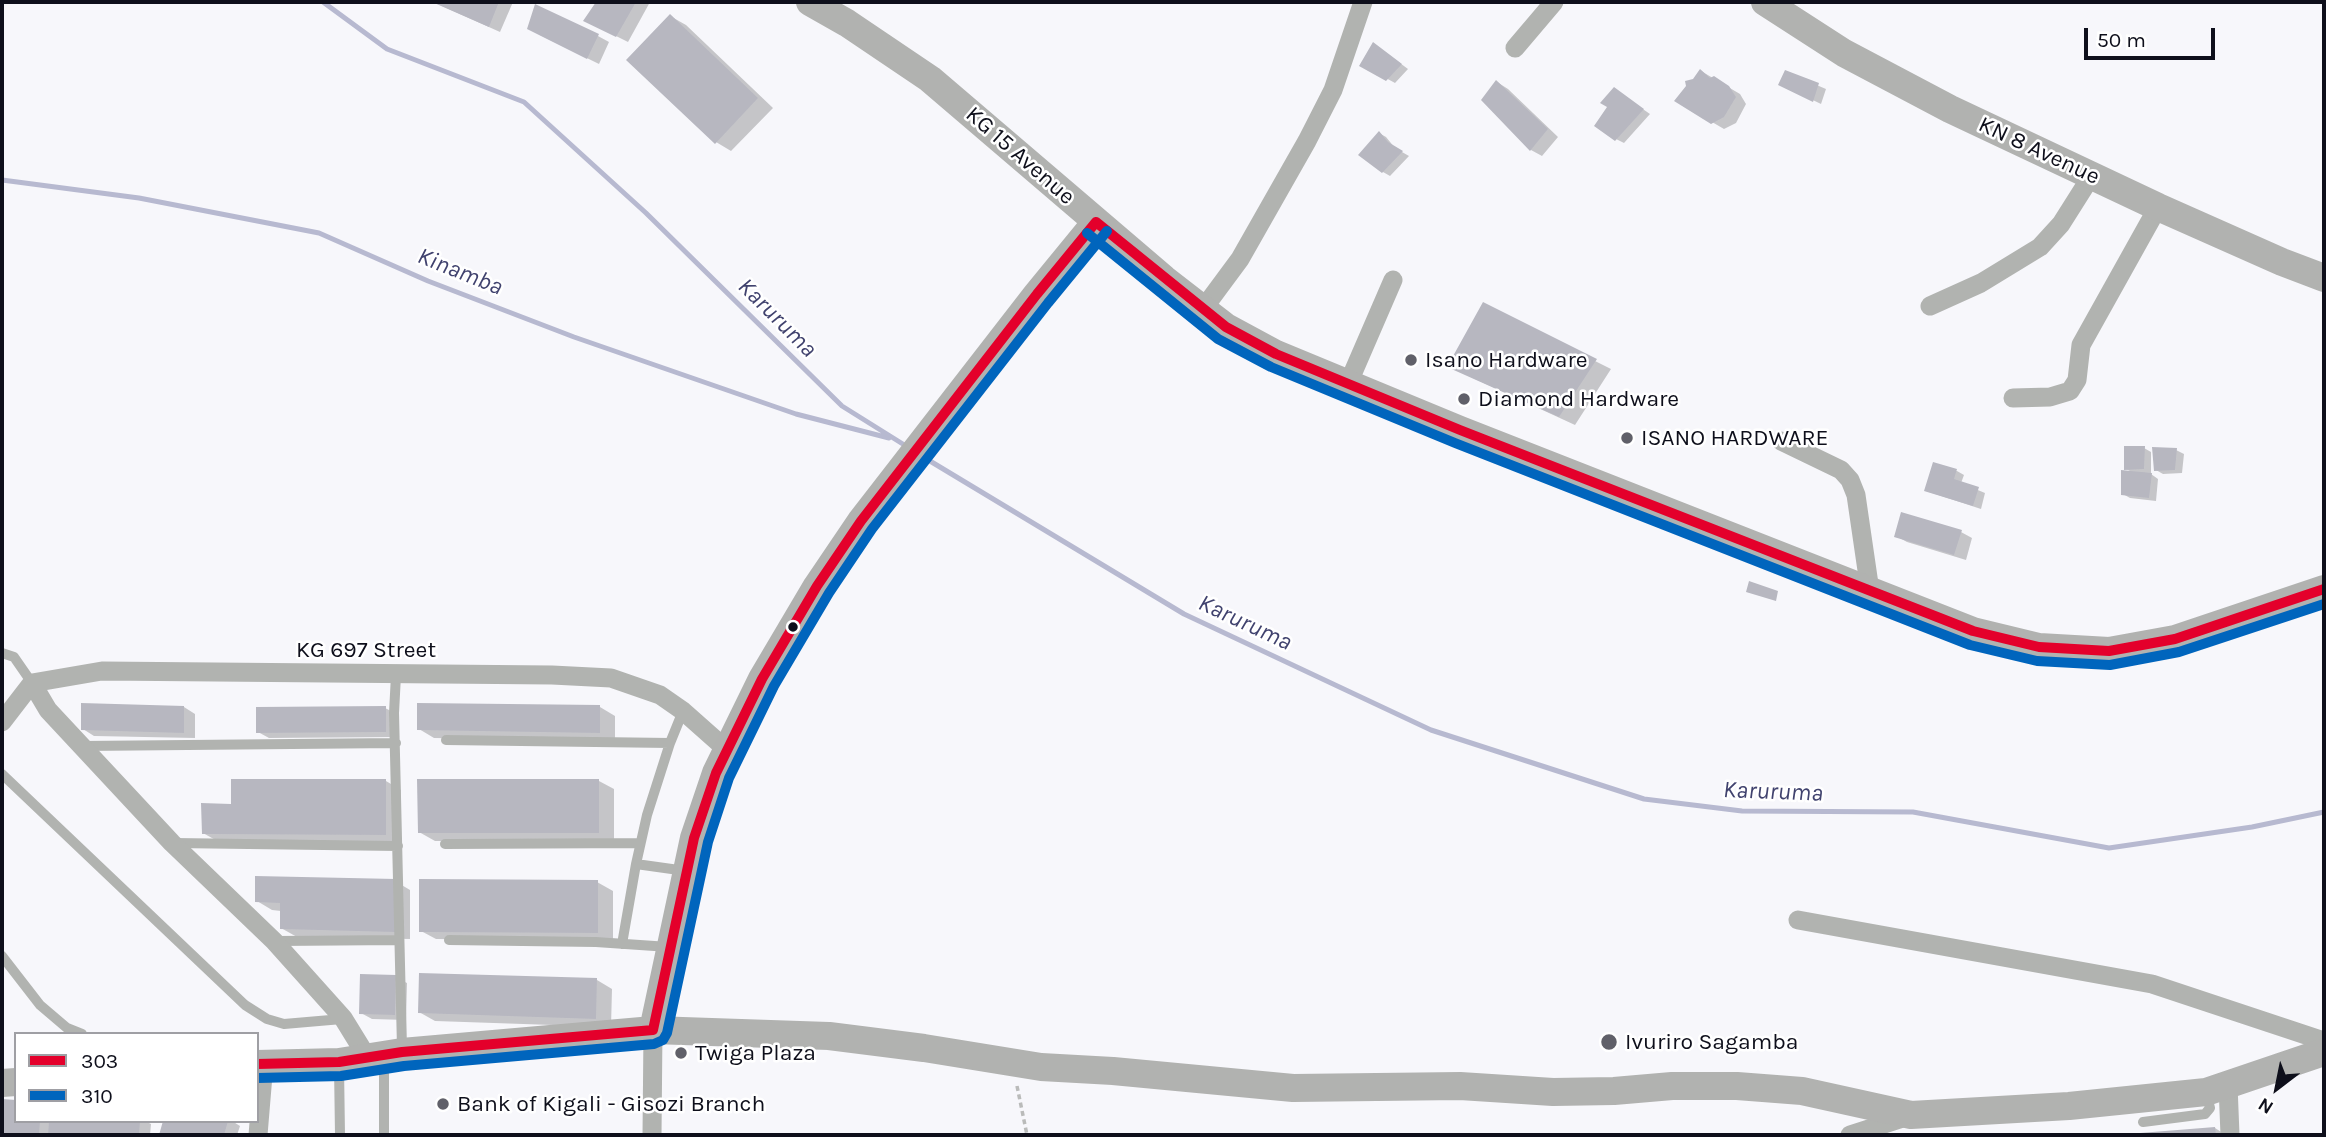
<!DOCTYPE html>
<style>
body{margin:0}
#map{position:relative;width:2326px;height:1137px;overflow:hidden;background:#f7f7fb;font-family:Karla,sans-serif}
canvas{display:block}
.frame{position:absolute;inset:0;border:4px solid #0e0f1b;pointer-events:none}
.legend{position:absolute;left:14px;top:1032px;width:245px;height:91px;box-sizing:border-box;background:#fff;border:2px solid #9f9fa4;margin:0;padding:9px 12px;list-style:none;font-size:21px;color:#0e0f1b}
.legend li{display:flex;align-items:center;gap:14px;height:35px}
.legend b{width:35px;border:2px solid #9f9fa4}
.north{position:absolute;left:2242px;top:1053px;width:70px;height:70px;-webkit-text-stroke:5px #fff;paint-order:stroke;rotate:212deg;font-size:19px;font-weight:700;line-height:28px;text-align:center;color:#0e0f1b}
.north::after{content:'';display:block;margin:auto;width:24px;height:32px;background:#0e0f1b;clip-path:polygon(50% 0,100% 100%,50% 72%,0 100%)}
.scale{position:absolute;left:2084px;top:28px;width:131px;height:32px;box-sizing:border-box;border:4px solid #0e0f1b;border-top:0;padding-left:9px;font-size:21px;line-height:24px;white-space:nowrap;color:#0e0f1b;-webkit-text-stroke:5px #fff;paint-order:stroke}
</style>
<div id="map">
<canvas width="2326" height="1137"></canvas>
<div class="frame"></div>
<ul class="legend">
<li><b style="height:9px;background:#e4002b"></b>303</li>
<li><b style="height:9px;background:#0065bd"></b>310</li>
</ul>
<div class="north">N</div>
<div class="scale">50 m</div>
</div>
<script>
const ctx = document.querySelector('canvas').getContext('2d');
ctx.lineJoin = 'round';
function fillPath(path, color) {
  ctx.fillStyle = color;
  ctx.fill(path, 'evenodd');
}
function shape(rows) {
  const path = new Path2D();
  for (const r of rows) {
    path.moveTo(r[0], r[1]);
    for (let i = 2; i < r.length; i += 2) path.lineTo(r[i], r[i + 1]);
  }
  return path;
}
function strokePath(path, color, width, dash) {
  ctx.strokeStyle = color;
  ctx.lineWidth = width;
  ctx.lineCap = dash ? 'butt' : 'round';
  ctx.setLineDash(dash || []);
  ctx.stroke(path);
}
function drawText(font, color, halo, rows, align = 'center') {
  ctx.font = font + ' Karla,sans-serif';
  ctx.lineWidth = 5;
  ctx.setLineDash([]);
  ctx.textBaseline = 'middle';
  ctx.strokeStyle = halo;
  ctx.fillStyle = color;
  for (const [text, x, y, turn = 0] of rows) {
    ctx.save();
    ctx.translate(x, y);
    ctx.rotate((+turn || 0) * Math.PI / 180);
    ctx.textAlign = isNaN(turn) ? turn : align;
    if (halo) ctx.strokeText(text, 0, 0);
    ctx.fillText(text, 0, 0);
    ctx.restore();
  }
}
const shadow = shape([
 [433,2,513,2,500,32],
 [598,2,650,2,628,42,586,21],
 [670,16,686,25,773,108,731,151,716,142],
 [540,35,598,36,609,42,599,64],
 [1381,49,1408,69,1395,83,1362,65],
 [1701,71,1740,94,1746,104,1736,123,1724,129,1676,101],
 [1786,72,1826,89,1821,104,1788,88],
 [1497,82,1508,89,1558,137,1542,156,1531,150],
 [1621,94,1650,114,1624,143,1616,139],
 [1379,133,1386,137,1395,148,1409,156,1390,176,1383,172],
 [1483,305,1611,369,1575,425,1449,367],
 [2144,448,2151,452,2151,474,2158,479,2156,501,2130,498,2123,494,2134,473,2126,469],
 [2176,450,2184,454,2182,473,2163,474,2156,470],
 [1934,464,1957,471,1964,475,1961,483,1985,493,1981,509,1926,491],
 [1961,532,1972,538,1966,560,1907,542,1896,536],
 [184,707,195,714,195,738,94,736,83,729],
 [600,707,615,716,615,741,434,738,419,729],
 [385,708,397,714,397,737,269,738,258,732],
 [386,781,401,790,401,842,219,842,203,833],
 [599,781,614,789,614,841,435,841,419,832],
 [395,881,410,890,410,939,297,937,281,928,281,911,272,910,257,901],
 [597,882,613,891,613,941,436,939,421,931],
 [395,977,407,983,406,1020,372,1019,361,1013],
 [597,980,612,989,611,1027,435,1021,419,1012],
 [2,1011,4,1031,2,1031],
 [2,1110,16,1121,145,1121,151,1124,150,1135,2,1135],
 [165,1121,232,1121,240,1126,237,1135,160,1135],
 [2215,1128,2226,1135,2139,1135]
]);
const stream = shape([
 [323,2,387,49,524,102,646,213,842,406,906,446],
 [2,180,139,198,319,233,428,281,574,337,796,414,889,438],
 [920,455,1184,614,1431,730,1644,799,1742,811,1913,812,2109,848,2252,827,2324,812]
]);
const building = shape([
 [432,2,499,2,489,27],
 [596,2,636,2,616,37,583,21],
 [535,4,599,34,587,59,527,29],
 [670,14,758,98,715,144,626,60],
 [1373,42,1402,64,1386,81,1359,66],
 [1700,69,1710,78,1714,76,1729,86,1736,97,1724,117,1711,124,1674,101,1686,86,1685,81,1693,79],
 [1785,70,1819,83,1813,102,1778,85],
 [1496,80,1548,129,1530,151,1481,100],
 [1614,87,1644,109,1615,141,1594,126,1607,107,1600,103],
 [1379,131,1388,142,1403,151,1382,173,1358,155],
 [1483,302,1597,359,1559,417,1447,367],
 [2124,446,2145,446,2144,469,2124,470],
 [2152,447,2177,448,2175,470,2154,471],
 [1933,462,1957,469,1954,479,1979,487,1973,506,1924,491],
 [2121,470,2152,473,2149,498,2121,495],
 [1901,512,1962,530,1954,555,1894,537],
 [1749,581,1778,591,1776,601,1746,592],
 [81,703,184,706,184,733,81,730],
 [417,703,600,705,600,733,417,730],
 [386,706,386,732,256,733,256,707],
 [231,779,386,779,386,835,202,834,201,803,231,804],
 [417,779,599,779,599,833,418,833],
 [255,876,396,879,395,932,280,929,280,903,255,902],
 [419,879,598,880,598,933,419,932],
 [419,973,597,978,596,1019,418,1013],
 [360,974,396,975,395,1015,359,1014],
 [2,1099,16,1100,16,1121,40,1121,39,1135,2,1135],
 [49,1121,140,1121,139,1135,48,1135],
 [163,1121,228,1121,224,1135,188,1133,187,1135,159,1135],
 [2215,1127,2216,1135,2141,1135,2140,1133]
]);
const path = shape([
 [1017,1086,1027,1135]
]);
const lane = shape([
 [2,653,14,657,32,683],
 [396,675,394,713,402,1048],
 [446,740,670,743],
 [83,746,396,743],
 [2,774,245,1005,267,1019,284,1024,342,1019],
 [174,843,398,846],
 [445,844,640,843],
 [636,864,686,871],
 [449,940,596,942,669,947],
 [277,941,399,940],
 [622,944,636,864,647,815,670,743,683,711],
 [2,956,40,1005,67,1028,82,1034],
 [384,1059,384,1135],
 [339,1066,340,1135],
 [2143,1122,2205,1114,2210,1108,2207,1096]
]);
const street = shape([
 [1515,48,1554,2],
 [1930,306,1981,283,2040,247,2061,224,2092,175],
 [1203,309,1240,259,1307,141,1333,90,1363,2],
 [1348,384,1393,280],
 [2013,398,2050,397,2070,391,2077,380,2081,345,2158,207],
 [1781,441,1841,470,1850,480,1856,495,1870,591],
 [32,683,48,710,172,843,274,941,343,1018,367,1057],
 [2,722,32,683,102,671,552,675,611,678,660,695,683,711,727,750],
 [1798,920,2152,984,2324,1041],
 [2228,1085,2230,1135],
 [258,1135,264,1063],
 [652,1135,653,1030],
 [1850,1135,1909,1116]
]);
const secondary = shape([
 [810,2,847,23,930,79,1164,279,1226,327,1276,354,1460,430,1881,595,1973,631,2039,647,2109,651,2175,639,2324,589],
 [1765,2,1844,53,1950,109,2158,207,2282,262,2324,278],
 [653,1030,829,1036,924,1048,1041,1067,1113,1071,1293,1088,1460,1086,1553,1092,1614,1091,1672,1086,1737,1086,1802,1091,1911,1115,2069,1106,2206,1092,2324,1052],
 [257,1064,339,1062,402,1052,653,1030,694,838,716,773,762,679,817,586,861,521,1037,294,1096,222],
 [2,1083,16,1082]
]);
const bus1 = shape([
 [1096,222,1226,327,1276,354,1460,430,1973,631,2039,647,2109,651,2175,639,2324,589],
 [257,1064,339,1062,402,1052,653,1030,694,838,716,773,762,679,817,586,861,521,1037,294,1096,222]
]);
const bus2 = shape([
 [1087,233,1218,339,1271,367,1455,443,1970,645,2037,661,2110,665,2179,652,2324,604],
 [257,1078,341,1076,404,1066,654,1044,663,1040,667,1033,708,842,729,778,774,686,829,593,872,529,1048,303,1107,231]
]);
const markers = [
 [1411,360,7,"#606069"],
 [1464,399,7,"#606069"],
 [1627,438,7,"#606069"],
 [793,627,6,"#0e0f1b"],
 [1609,1042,9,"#606069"],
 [681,1053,7,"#606069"],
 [443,1104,7,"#606069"]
];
const streetNames = [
 ["KN 8 Avenue",2039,151,25],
 ["KG 15 Avenue",1020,156,41],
 ["KG 697 Street",366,650]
];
const poiNames = [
 ["Isano Hardware",1425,360],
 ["Diamond Hardware",1478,399],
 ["ISANO HARDWARE",1641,438],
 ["Ivuriro Sagamba",1625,1042],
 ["Twiga Plaza",695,1053],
 ["Bank of Kigali - Gisozi Branch",457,1104]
];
const waterNames = [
 ["Kinamba",460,272,22],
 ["Karuruma",777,318,45],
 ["Karuruma",1245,623,25],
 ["Karuruma",1773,792,2]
];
fillPath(shadow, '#0003');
strokePath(stream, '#b7b9d0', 5);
fillPath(building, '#b7b7c0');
strokePath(path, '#babbba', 3.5, [5, 3.5]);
strokePath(lane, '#b1b3b0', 10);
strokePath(street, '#b1b3b0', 19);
strokePath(secondary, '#b1b2b0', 28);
strokePath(bus1, '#e4002b', 10);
strokePath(bus2, '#0065bd', 10);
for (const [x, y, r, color] of markers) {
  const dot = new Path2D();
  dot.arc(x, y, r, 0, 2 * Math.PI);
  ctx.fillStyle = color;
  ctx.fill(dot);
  strokePath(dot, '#fff', 2.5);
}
drawText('23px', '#0e0f1b', '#fff', streetNames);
drawText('23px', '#0e0f1b', '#fff', poiNames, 'left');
drawText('italic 24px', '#40426e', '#fff', waterNames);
</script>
